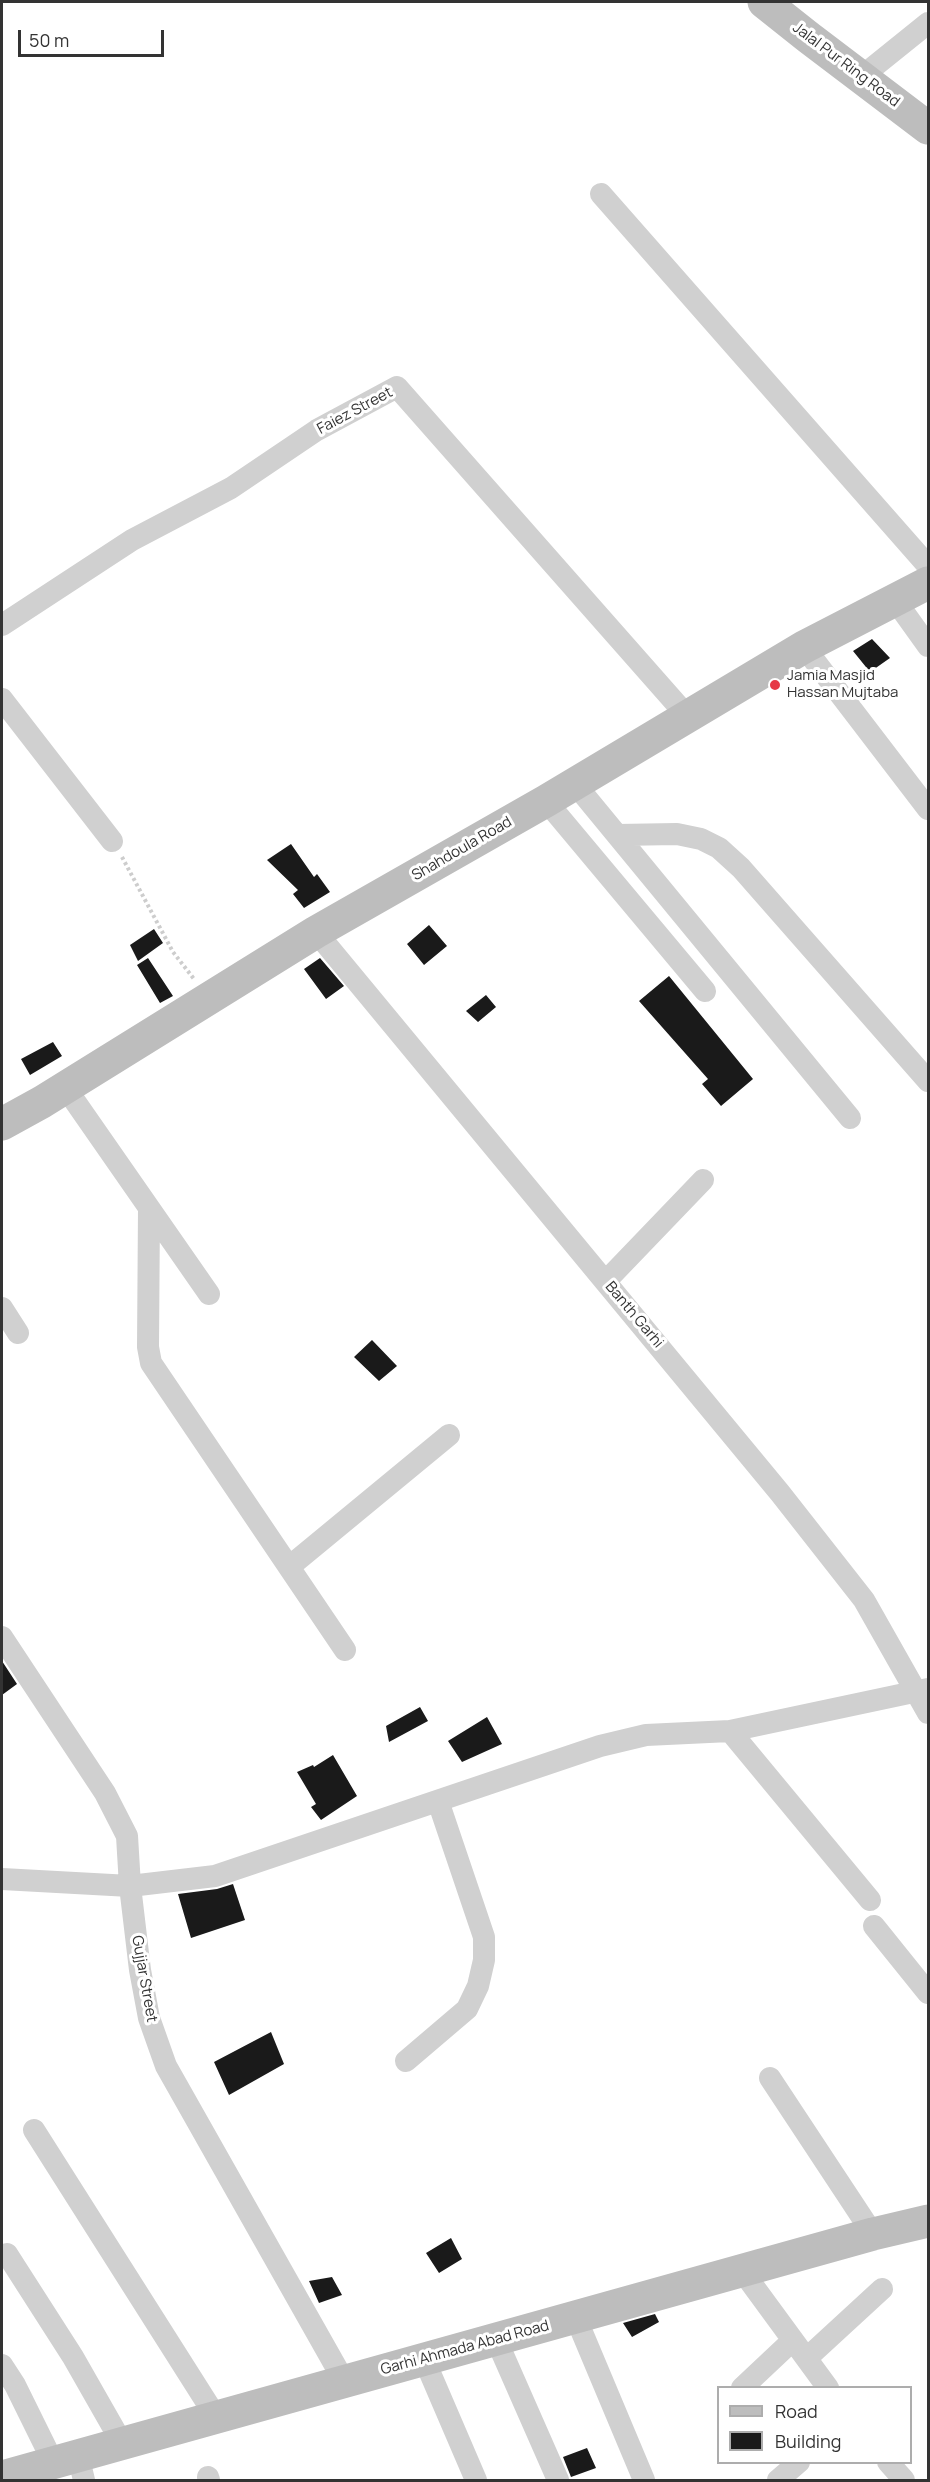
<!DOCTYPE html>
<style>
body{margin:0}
#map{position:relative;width:930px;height:2482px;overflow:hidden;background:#fff;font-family:Manrope,sans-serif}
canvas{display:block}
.frame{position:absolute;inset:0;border:3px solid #333;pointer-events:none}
.legend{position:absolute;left:717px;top:2386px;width:195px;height:78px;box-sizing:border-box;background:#fff;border:2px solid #adadad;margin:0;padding:8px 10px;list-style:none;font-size:18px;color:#333}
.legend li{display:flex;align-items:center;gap:12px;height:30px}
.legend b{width:30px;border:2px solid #adadad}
.scale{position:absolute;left:18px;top:30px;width:146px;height:27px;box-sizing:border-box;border:3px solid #333;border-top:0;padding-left:8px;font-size:18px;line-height:21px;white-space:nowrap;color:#333;-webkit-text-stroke:4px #fff;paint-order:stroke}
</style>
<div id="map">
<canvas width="930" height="2482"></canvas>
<div class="frame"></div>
<ul class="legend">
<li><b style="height:8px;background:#bdbdbd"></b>Road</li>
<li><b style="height:16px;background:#1a1a1a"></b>Building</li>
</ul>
<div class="scale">50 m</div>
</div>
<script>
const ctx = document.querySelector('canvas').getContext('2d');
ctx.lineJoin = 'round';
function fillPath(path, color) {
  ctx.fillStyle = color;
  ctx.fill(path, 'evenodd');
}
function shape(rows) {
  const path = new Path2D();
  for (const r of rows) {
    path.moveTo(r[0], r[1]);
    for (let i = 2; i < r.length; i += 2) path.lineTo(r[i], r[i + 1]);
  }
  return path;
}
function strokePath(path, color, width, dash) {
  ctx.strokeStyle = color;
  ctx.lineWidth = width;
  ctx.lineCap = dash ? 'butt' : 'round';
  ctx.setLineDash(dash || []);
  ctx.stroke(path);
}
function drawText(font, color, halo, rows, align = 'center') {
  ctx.font = font + ' Manrope,sans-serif';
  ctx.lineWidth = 6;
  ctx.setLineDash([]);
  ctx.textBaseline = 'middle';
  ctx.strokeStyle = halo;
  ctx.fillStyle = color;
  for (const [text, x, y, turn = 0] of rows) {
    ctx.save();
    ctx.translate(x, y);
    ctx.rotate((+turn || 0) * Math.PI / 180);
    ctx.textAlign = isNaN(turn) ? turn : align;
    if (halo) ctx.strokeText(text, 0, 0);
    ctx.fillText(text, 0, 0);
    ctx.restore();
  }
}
const building = shape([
 [872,639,890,658,870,672,853,651],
 [291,844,314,877,317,874,330,892,304,908,293,894,298,890,267,860],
 [429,925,447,946,424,965,407,944],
 [154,929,163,943,138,961,130,945],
 [148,958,173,996,160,1003,137,965],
 [320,958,344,986,326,999,304,969],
 [669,976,753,1079,721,1106,702,1084,708,1079,639,1001],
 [486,995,496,1007,478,1022,466,1011],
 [53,1042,62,1056,30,1075,21,1059],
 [372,1340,397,1366,379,1381,354,1357],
 [2,1661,17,1684,2,1695],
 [420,1707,428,1721,389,1742,386,1726],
 [487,1717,502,1744,462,1762,448,1741],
 [333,1755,357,1796,321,1820,311,1807,316,1804,297,1772,313,1765,314,1767],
 [233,1884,245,1920,191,1938,178,1894,217,1889],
 [271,2032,284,2064,229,2095,214,2062],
 [451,2238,462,2259,439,2273,426,2253],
 [332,2277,342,2295,319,2303,309,2281],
 [655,2314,659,2322,632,2337,623,2323],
 [587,2448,596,2468,571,2477,563,2457]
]);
const path = shape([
 [122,857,173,952,194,979]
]);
const street = shape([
 [861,77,928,23],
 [601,194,928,566],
 [895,600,928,646],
 [2,625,132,540,231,488,317,430,397,387,688,717],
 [804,647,928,809],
 [2,699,112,841],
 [575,784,850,1118],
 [546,801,705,991],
 [617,835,677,834,701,839,719,848,741,868,928,1081],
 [316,932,780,1493,864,1600,928,1713],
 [65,1087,209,1294],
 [149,1208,148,1347,151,1363,345,1650],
 [606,1281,703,1180],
 [2,1308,18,1333],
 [289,1567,449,1435],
 [2,1637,105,1793,127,1836,130,1886,140,1970,149,2018,166,2066,344,2381],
 [730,1731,870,1900],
 [2,1879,130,1886,215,1876,600,1746,646,1735,730,1731,928,1689],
 [874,1926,928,1993],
 [406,2061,467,2009,478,1986,484,1960,484,1937,438,1801],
 [770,2078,873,2234],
 [34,2130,216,2417],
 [7,2254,73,2357,122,2443],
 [743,2272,828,2388],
 [576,2318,644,2480],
 [496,2339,558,2480],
 [807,2358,882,2289],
 [424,2359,476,2480],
 [2,2365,15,2385,53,2462],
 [742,2388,793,2340],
 [78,2455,84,2480],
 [888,2462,904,2480],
 [208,2477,209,2480],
 [778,2480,799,2462]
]);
const secondary = shape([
 [764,2,808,37,928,128],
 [2,1124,42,1102,316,932,546,801,804,647,928,583],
 [2,2477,873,2234,928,2221]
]);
const markers = [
 [775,685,6,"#e63946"]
];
const streetNames = [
 ["Jalal Pur Ring Road",846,65,37],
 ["Faiez Street",355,411,-28],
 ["Shahdoula Road",462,849,-30],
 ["Banth Garhi",634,1315,50],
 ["Gujjar Street",144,1979,80],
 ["Garhi Ahmada Abad Road",465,2348,-15]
];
const poiNames = [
 ["Jamia Masjid",787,676],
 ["Hassan Mujtaba",787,693]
];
fillPath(building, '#1a1a1a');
strokePath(path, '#cdcdcd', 4, [3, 3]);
strokePath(street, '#d0d0d0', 22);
strokePath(secondary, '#bdbdbd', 33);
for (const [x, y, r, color] of markers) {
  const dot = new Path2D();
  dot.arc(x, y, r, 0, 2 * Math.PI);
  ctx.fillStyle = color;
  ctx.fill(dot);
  strokePath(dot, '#fff', 2);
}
drawText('15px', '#333', '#fff', streetNames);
drawText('15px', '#333', '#fff', poiNames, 'left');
</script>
